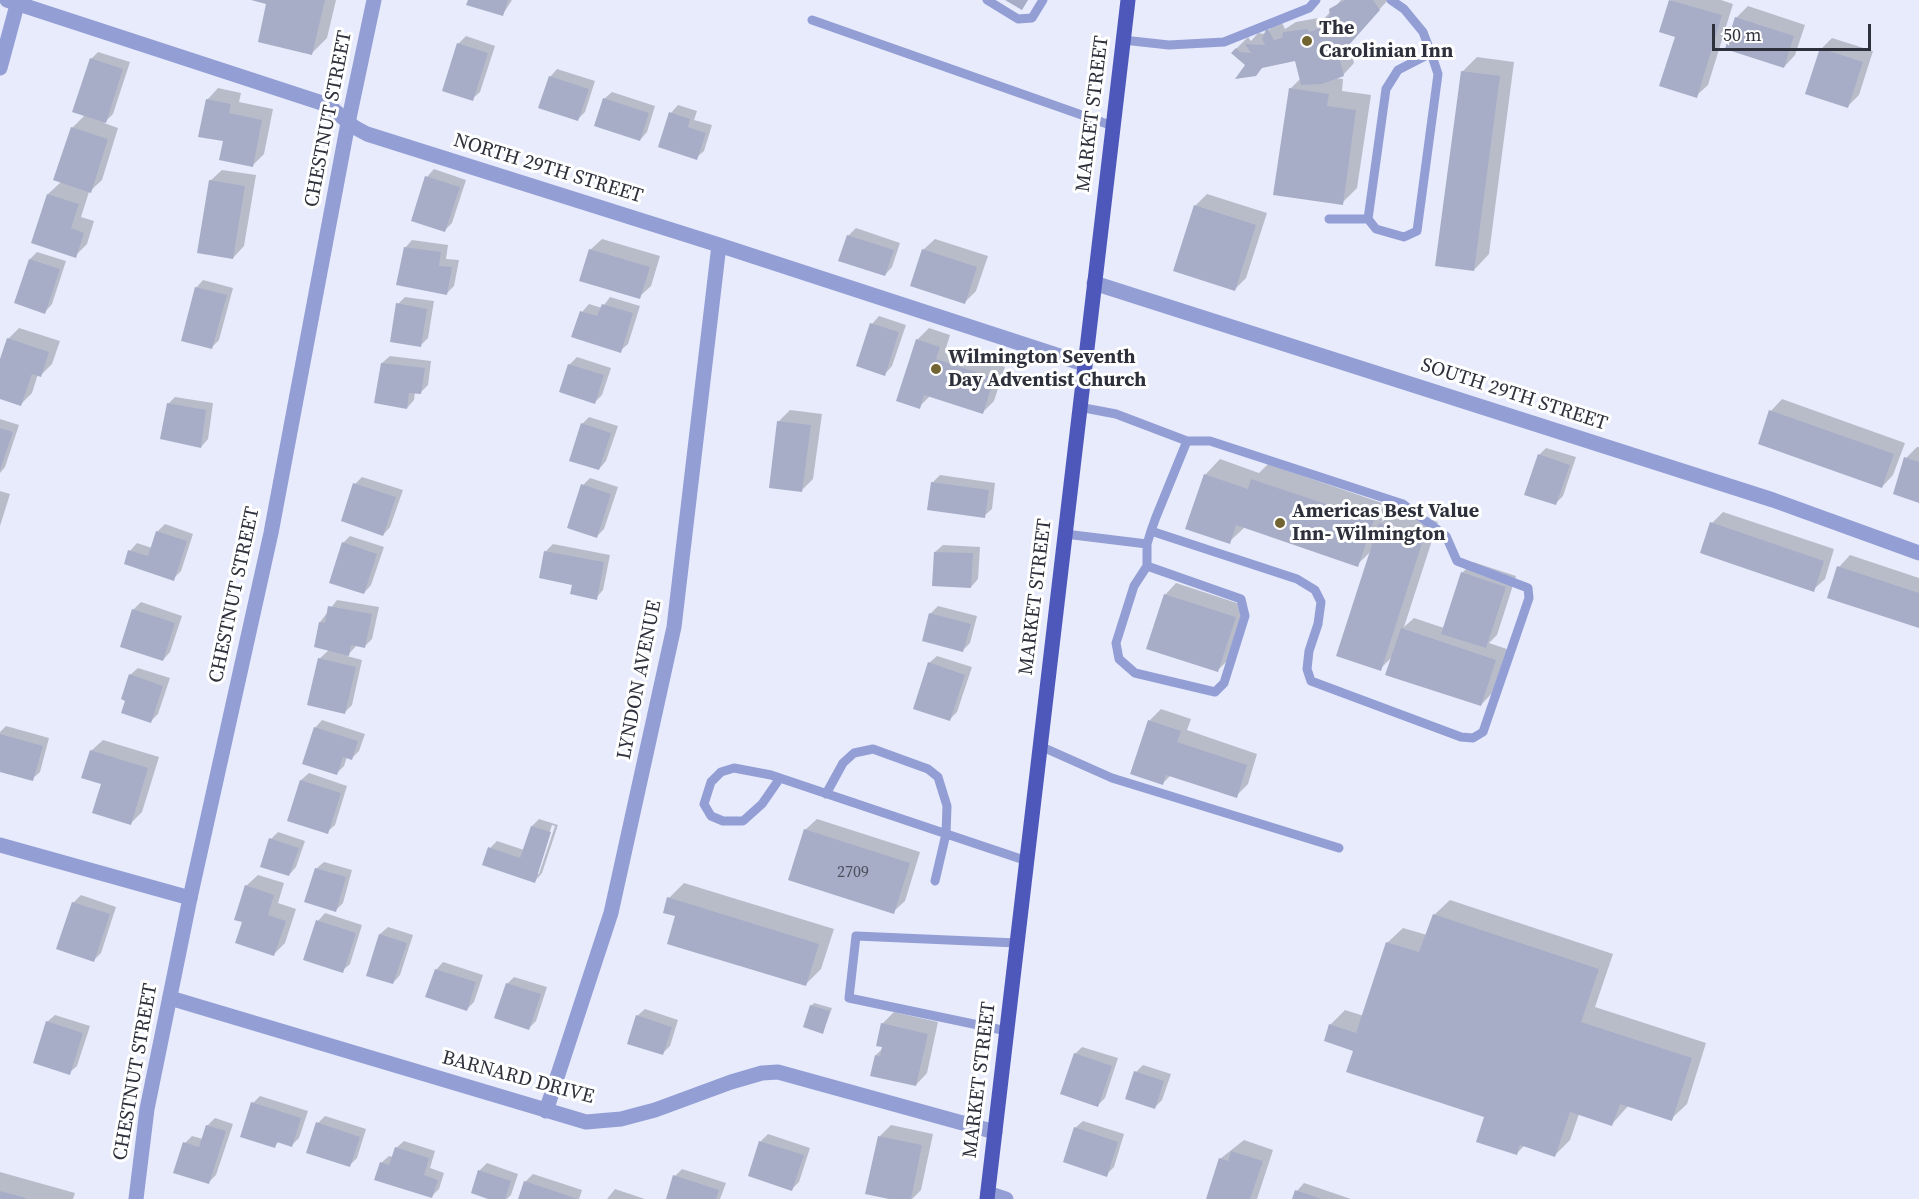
<!DOCTYPE html>
<style>
body{margin:0}
#map{position:relative;width:1919px;height:1199px;overflow:hidden;background:#e7ebfc;font-family:"Source Serif 4",serif}
canvas{display:block}
.scale{position:absolute;left:1712px;top:24px;width:159px;height:27px;box-sizing:border-box;border:3px solid #2e313b;border-top:0;padding-left:8px;font-size:18px;line-height:21px;white-space:nowrap;color:#2e313b;-webkit-text-stroke:4px #fff;paint-order:stroke}
</style>
<div id="map">
<canvas width="1919" height="1199"></canvas>
<div class="scale">50 m</div>
</div>
<script>
const ctx = document.querySelector('canvas').getContext('2d');
ctx.lineJoin = 'round';
function fillPath(path, color) {
  ctx.fillStyle = color;
  ctx.fill(path, 'evenodd');
}
function shape(rows) {
  const path = new Path2D();
  for (const r of rows) {
    path.moveTo(r[0], r[1]);
    for (let i = 2; i < r.length; i += 2) path.lineTo(r[i], r[i + 1]);
  }
  return path;
}
function strokePath(path, color, width, dash) {
  ctx.strokeStyle = color;
  ctx.lineWidth = width;
  ctx.lineCap = dash ? 'butt' : 'round';
  ctx.setLineDash(dash || []);
  ctx.stroke(path);
}
function drawText(font, color, halo, rows, align = 'center') {
  ctx.font = font + ' "Source Serif 4",serif';
  ctx.lineWidth = 6;
  ctx.setLineDash([]);
  ctx.textBaseline = 'middle';
  ctx.strokeStyle = halo;
  ctx.fillStyle = color;
  for (const [text, x, y, turn = 0] of rows) {
    ctx.save();
    ctx.translate(x, y);
    ctx.rotate((+turn || 0) * Math.PI / 180);
    ctx.textAlign = isNaN(turn) ? turn : align;
    if (halo) ctx.strokeText(text, 0, 0);
    ctx.fillText(text, 0, 0);
    ctx.restore();
  }
}
const shadow = shape([
 [254,0,336,0,327,38,312,53,268,3],
 [470,0,512,0,503,14],
 [1341,0,1388,0,1349,43,1354,63,1343,75,1335,78,1343,79,1342,91,1371,95,1357,188,1342,203,1290,89,1301,78,1296,60,1247,65,1233,52,1248,37,1251,41,1258,33,1266,34,1279,17,1285,29,1296,22,1318,18,1322,21],
 [1671,0,1721,0,1733,4,1708,85,1696,96,1677,36,1661,31],
 [1748,6,1805,25,1795,55,1784,67,1736,18],
 [466,36,495,46,480,92,472,99,458,44],
 [1832,38,1873,51,1859,95,1847,107,1821,49],
 [98,52,130,62,113,114,104,123,118,128,102,180,89,192,81,217,94,221,87,244,75,256,33,242,48,194,61,182,72,128,85,115,91,59],
 [1477,57,1514,62,1489,254,1474,270,1462,72],
 [557,69,595,81,585,112,578,119,550,77],
 [218,88,241,93,239,102,273,109,264,154,252,166,225,140,207,100],
 [612,92,655,106,647,132,640,140,604,99],
 [678,105,697,111,694,120,712,125,704,151,696,158,671,113],
 [434,169,466,180,452,223,445,230,427,177],
 [222,170,256,175,244,246,233,258,210,181],
 [1207,194,1267,213,1246,278,1234,290,1175,270,1196,205],
 [856,228,900,243,892,267,885,275,848,236],
 [602,239,660,256,651,286,639,297,590,250],
 [935,239,988,256,976,291,965,302,923,250],
 [412,240,448,245,446,259,459,260,454,286,446,294,405,248],
 [37,252,66,261,52,304,45,312,30,259],
 [203,280,233,288,219,340,212,347,196,288],
 [405,297,434,301,428,338,420,346,398,304],
 [610,297,640,306,628,344,620,351,582,312,589,304,602,308],
 [879,316,906,325,892,366,885,374,872,324],
 [19,328,60,341,52,364,41,375,38,374,32,393,21,404,0,398,0,364,8,339],
 [929,328,950,335,946,348,1005,367,994,401,982,413,930,396,919,407,917,340],
 [390,356,431,361,428,385,421,392,415,392,414,400,407,408,382,363],
 [577,357,611,368,602,395,595,402,561,391,570,364],
 [175,397,213,403,208,439,201,447,168,404],
 [1782,399,1905,443,1893,475,1882,487,1771,411],
 [790,410,822,414,813,479,802,490,779,421],
 [589,417,618,426,606,461,599,469,582,424],
 [0,419,19,425,5,467,0,473],
 [1917,447,1919,447,1919,501,1906,458],
 [1546,448,1576,457,1563,496,1556,503,1539,455],
 [1220,459,1259,473,1268,464,1388,505,1382,522,1396,508,1438,522,1404,627,1414,618,1444,628,1462,573,1473,562,1516,576,1497,635,1489,643,1507,649,1492,693,1481,705,1393,656,1380,669,1372,550,1357,565,1245,527,1229,542,1205,475],
 [1388,524,1432,538,1431,541,1388,527],
 [940,475,995,483,992,509,984,516,932,483],
 [362,477,403,490,390,527,383,535,355,484],
 [590,478,618,487,604,529,597,536,583,485],
 [0,491,10,494,0,526],
 [1723,512,1834,549,1825,579,1813,590,1712,523],
 [165,524,193,534,181,571,173,579,130,551,137,543,152,548,157,532],
 [350,536,384,547,371,585,364,593,343,543],
 [553,544,610,555,603,590,596,598,573,583,541,577,546,551],
 [943,545,980,547,978,579,971,587,935,552],
 [1850,555,1919,578,1919,626,1839,567],
 [1176,583,1246,606,1229,659,1217,671,1165,595],
 [337,600,379,607,372,639,365,646,357,645,347,656,362,660,352,705,345,712,319,659,329,650,320,622],
 [141,602,182,616,170,652,163,660,133,610],
 [938,606,977,616,970,643,963,650,924,640,931,613],
 [937,656,972,667,957,712,950,719,929,663],
 [138,668,170,678,158,714,151,721,130,675],
 [1161,709,1191,719,1187,730,1257,754,1248,784,1236,796,1171,775,1163,783,1149,721],
 [322,720,365,734,359,751,352,758,347,757,344,766,337,773,315,728],
 [6,726,49,738,40,772,32,779,0,770,0,732],
 [103,740,159,757,142,812,131,823,103,783,91,751],
 [309,773,347,786,335,825,327,832,288,820,301,780],
 [539,819,558,825,542,873,535,881,490,848,497,841,524,850,532,826],
 [552,825,555,826,539,874,536,874],
 [817,819,920,852,905,901,893,912,805,830],
 [278,832,305,841,296,867,289,875,271,839],
 [324,862,352,870,343,903,336,910,316,869],
 [258,875,284,883,278,903,296,909,285,943,274,954,244,921,246,886],
 [684,883,834,929,821,969,806,984,677,915,669,898],
 [81,895,116,907,101,953,94,960,73,903],
 [1450,900,1613,954,1595,1007,1706,1043,1687,1104,1671,1119,1629,1105,1612,1124,1579,1114,1570,1140,1555,1155,1525,1145,1516,1154,1486,1116,1355,1050,1330,1025,1345,1010,1364,1016,1387,943,1403,928,1427,935,1434,915],
 [325,913,362,925,350,964,342,971,318,921],
 [388,927,413,935,400,975,393,983,380,934],
 [443,962,483,975,474,1002,467,1009,436,970],
 [514,977,547,987,536,1021,529,1028,507,984],
 [814,1003,832,1008,823,1032,811,1006],
 [645,1009,678,1020,670,1046,662,1054,637,1016],
 [894,1012,938,1022,927,1073,916,1085,876,1055,883,1048,882,1024],
 [55,1015,90,1026,77,1066,69,1073,47,1022],
 [1082,1047,1118,1058,1105,1098,1098,1105,1075,1054],
 [1143,1065,1171,1074,1162,1100,1155,1107,1136,1072],
 [260,1096,308,1111,299,1138,292,1145,279,1141,275,1146,253,1103],
 [325,1116,366,1129,357,1158,349,1166,318,1123],
 [215,1118,233,1124,216,1175,208,1183,185,1143,192,1136,203,1139,207,1126],
 [1083,1121,1124,1134,1114,1167,1106,1175,1075,1128],
 [891,1125,933,1134,921,1190,912,1199,896,1199,880,1136],
 [768,1134,810,1148,799,1182,792,1189,760,1142],
 [1244,1140,1273,1150,1257,1199,1207,1199,1220,1159],
 [404,1141,435,1151,430,1168,444,1173,439,1189,431,1197,381,1163,389,1156,393,1157,396,1148],
 [487,1163,518,1174,511,1195,507,1199,493,1199,479,1171],
 [682,1169,726,1183,720,1199,667,1199,675,1176],
 [0,1172,75,1193,73,1199,0,1199],
 [533,1174,582,1190,579,1199,520,1199,525,1182],
 [1304,1183,1351,1199,1294,1199,1297,1191],
 [615,1189,645,1199,607,1199]
]);
const building = shape([
 [325,0,312,55,258,42,266,4,251,0],
 [468,0,508,0,503,16,466,5],
 [1005,0,1028,0,1022,10],
 [1345,0,1373,0,1380,10,1348,46,1338,53,1344,76,1322,84,1301,85,1295,61,1262,68,1256,76,1235,79,1245,65,1231,53,1236,48,1240,52,1251,53,1245,44,1265,45,1262,39,1267,27,1274,40,1282,38,1283,32,1307,29,1310,32,1322,27,1320,21,1330,16,1329,9],
 [1669,0,1722,15,1697,98,1659,86,1675,37,1659,32],
 [1735,17,1794,36,1784,68,1725,49],
 [457,43,488,53,473,101,442,91],
 [1820,48,1863,62,1848,108,1805,94],
 [90,58,123,69,106,123,72,112],
 [1461,71,1500,76,1474,271,1435,266],
 [549,76,589,89,578,121,538,108],
 [1289,88,1329,94,1327,106,1356,110,1343,205,1273,195],
 [603,98,649,113,640,141,594,126],
 [206,99,231,104,229,113,262,120,253,167,219,160,223,141,198,137],
 [669,112,690,119,688,127,706,133,697,160,658,147],
 [71,127,108,139,91,193,53,180],
 [425,176,460,187,445,232,411,221],
 [209,180,245,186,233,259,197,253],
 [47,194,79,204,71,228,84,233,76,258,31,243],
 [1194,205,1256,225,1235,291,1173,271],
 [847,235,894,250,885,276,838,261],
 [404,247,441,252,439,266,452,267,447,295,396,285],
 [589,249,650,267,640,299,579,281],
 [922,249,977,267,965,304,910,286],
 [29,259,60,269,45,314,14,303],
 [195,287,227,295,212,349,181,341],
 [396,303,427,309,421,347,390,342],
 [602,304,633,313,621,353,571,337,580,311,597,316],
 [870,323,899,332,885,376,856,366],
 [7,338,49,352,41,377,32,374,21,406,0,399,0,359],
 [916,339,940,347,936,359,994,378,983,414,924,395,920,409,896,401],
 [381,363,425,368,421,394,409,393,407,409,374,403],
 [568,364,604,375,595,404,559,392],
 [167,403,206,410,201,448,160,439],
 [1769,410,1894,454,1882,488,1758,444],
 [777,421,811,425,802,492,769,488],
 [581,423,611,433,599,470,569,461],
 [0,428,13,432,0,470],
 [1538,454,1570,465,1556,505,1524,495],
 [1904,457,1919,462,1919,503,1893,494],
 [1204,474,1248,489,1251,479,1374,520,1358,567,1236,525,1230,544,1185,529],
 [931,482,989,490,985,518,927,510],
 [353,483,396,497,383,536,341,521],
 [581,484,611,494,597,538,567,528],
 [1710,522,1824,561,1814,592,1700,553],
 [1379,523,1424,537,1381,671,1336,656],
 [156,531,187,541,174,581,124,564,128,550,148,556],
 [342,542,377,554,364,594,329,583],
 [544,551,604,562,597,600,570,594,572,585,539,578],
 [934,552,973,553,971,588,932,586],
 [1837,566,1919,593,1919,628,1827,598],
 [1461,572,1506,587,1486,648,1441,634],
 [1164,594,1236,617,1218,672,1146,649],
 [328,606,372,614,365,648,351,645,349,656,314,647,319,622,325,623],
 [132,609,175,623,163,661,120,647],
 [929,613,971,624,963,652,922,641],
 [1401,628,1496,660,1481,706,1385,675],
 [318,658,356,667,345,714,307,705],
 [928,662,965,675,950,721,913,709],
 [129,674,163,686,151,723,121,713,125,701,121,699],
 [1148,720,1181,731,1177,742,1247,765,1237,798,1166,775,1163,785,1130,774],
 [314,727,358,741,352,760,343,757,337,775,302,764],
 [0,734,43,746,33,781,0,772],
 [90,750,148,768,131,825,92,813,101,784,81,778],
 [300,780,341,793,328,834,287,821],
 [531,826,551,832,535,883,482,865,488,847,520,858],
 [804,829,910,863,894,914,788,880],
 [269,838,299,848,289,876,260,867],
 [315,868,346,877,336,912,304,902],
 [245,885,274,895,268,915,286,921,274,956,235,943,242,922,234,920],
 [667,897,819,944,806,986,667,944,675,916,663,913],
 [72,902,110,914,94,962,56,949],
 [1433,914,1599,969,1581,1022,1692,1058,1672,1121,1620,1104,1612,1126,1570,1112,1555,1157,1520,1145,1517,1155,1476,1142,1484,1117,1346,1072,1353,1051,1324,1041,1329,1024,1356,1033,1386,942,1419,952],
 [316,920,356,933,343,973,303,960],
 [379,934,407,943,393,984,366,976],
 [435,969,476,982,467,1011,425,997],
 [506,983,541,994,529,1030,494,1018],
 [810,1005,830,1011,823,1034,803,1027],
 [636,1015,672,1027,663,1055,627,1044],
 [46,1021,83,1033,70,1075,33,1063],
 [881,1023,928,1034,916,1086,870,1076,875,1055,880,1056,882,1047,876,1046],
 [1074,1053,1112,1066,1098,1107,1060,1094],
 [1134,1071,1164,1081,1155,1109,1125,1099],
 [251,1102,301,1118,292,1147,277,1142,275,1148,240,1137],
 [316,1122,360,1137,350,1167,306,1153],
 [206,1125,226,1131,209,1184,173,1173,183,1142,199,1147],
 [1074,1127,1118,1142,1107,1177,1063,1162],
 [878,1136,922,1145,911,1199,889,1199,865,1194],
 [759,1141,804,1155,792,1191,748,1176],
 [395,1147,429,1158,424,1175,438,1180,432,1198,374,1180,380,1162,389,1165],
 [1231,1151,1263,1161,1250,1199,1206,1199,1219,1158,1228,1161],
 [478,1170,511,1181,505,1199,488,1199,471,1193],
 [673,1175,719,1190,716,1199,666,1199],
 [524,1181,578,1199,518,1199],
 [1295,1190,1322,1199,1292,1199],
 [0,1191,26,1198,26,1199,0,1199]
]);
const service = shape([
 [987,0,1018,19,1032,18,1043,0],
 [1391,0,1404,9,1423,32,1431,53,1438,74,1417,231,1404,237,1376,229,1368,219,1386,89,1398,70,1431,53],
 [812,20,1113,126],
 [1123,40,1169,45,1224,42,1309,8,1316,0],
 [1329,219,1368,219],
 [1079,407,1116,414,1187,441],
 [1065,534,1147,544],
 [1147,566,1241,599,1245,616,1224,683,1215,692,1135,673,1119,659,1116,643,1134,586,1147,566,1147,544,1151,531,1156,517,1187,441,1210,441,1403,504,1446,536,1457,561,1528,588,1529,598,1483,732,1473,738,1461,737,1311,681,1307,669,1309,651,1318,624,1321,602,1315,590,1297,579,1151,531],
 [1040,746,1112,778,1339,848],
 [780,778,762,804,743,821,723,821,711,816,704,804,711,782,721,772,734,768,771,775,1027,861],
 [826,794,843,763,854,753,873,749,928,769,938,777,947,806,946,834,935,881],
 [1007,1031,849,998,856,936,1017,943]
]);
const minor = shape([
 [7,0,328,105,354,127,367,134,719,245,1084,364],
 [0,68,17,5],
 [1094,283,1773,500,1919,553],
 [0,845,190,898],
 [170,998,586,1122,621,1119,655,1110,731,1082,762,1073,778,1072,995,1132],
 [546,1111,611,913,674,627,719,245],
 [988,1193,1006,1199]
]);
const tertiary = shape([
 [136,1199,147,1109,190,898,271,533,348,123,374,0]
]);
const primary = shape([
 [987,1199,1128,0]
]);
const markers = [
 [1307,41,6,"#726532"],
 [936,369,6,"#726532"],
 [1280,523,6,"#726532"]
];
const numberNames = [
 ["2709",853,873]
];
const poiNames = [
 ["The",1319,29],
 ["Carolinian Inn",1319,52],
 ["Wilmington Seventh",948,358],
 ["Day Adventist Church",948,381],
 ["Americas Best Value",1292,512],
 ["Inn- Wilmington",1292,535]
];
const streetNames = [
 ["MARKET STREET",1093,114,-83],
 ["CHESTNUT STREET",329,119,-79],
 ["NORTH 29TH STREET",548,169,17],
 ["SOUTH 29TH STREET",1514,395,18],
 ["CHESTNUT STREET",235,595,-78],
 ["MARKET STREET",1036,597,-83],
 ["LYNDON AVENUE",640,680,-79],
 ["CHESTNUT STREET",136,1072,-80],
 ["BARNARD DRIVE",518,1078,15],
 ["MARKET STREET",980,1080,-83]
];
fillPath(shadow, '#0003');
fillPath(building, '#a7adc7');
strokePath(service, '#939ed5', 9);
strokePath(minor, '#939ed5', 15);
strokePath(tertiary, '#939ed5', 15);
strokePath(primary, '#4e58bb', 15);
for (const [x, y, r, color] of markers) {
  const dot = new Path2D();
  dot.arc(x, y, r, 0, 2 * Math.PI);
  ctx.fillStyle = color;
  ctx.fill(dot);
  strokePath(dot, '#fff', 2);
}
drawText('16px', '#4c505e', null, numberNames);
drawText('bold 20px', '#2e313b', '#fff', poiNames, 'left');
drawText('20px', '#2e313b', '#fff', streetNames);
</script>
